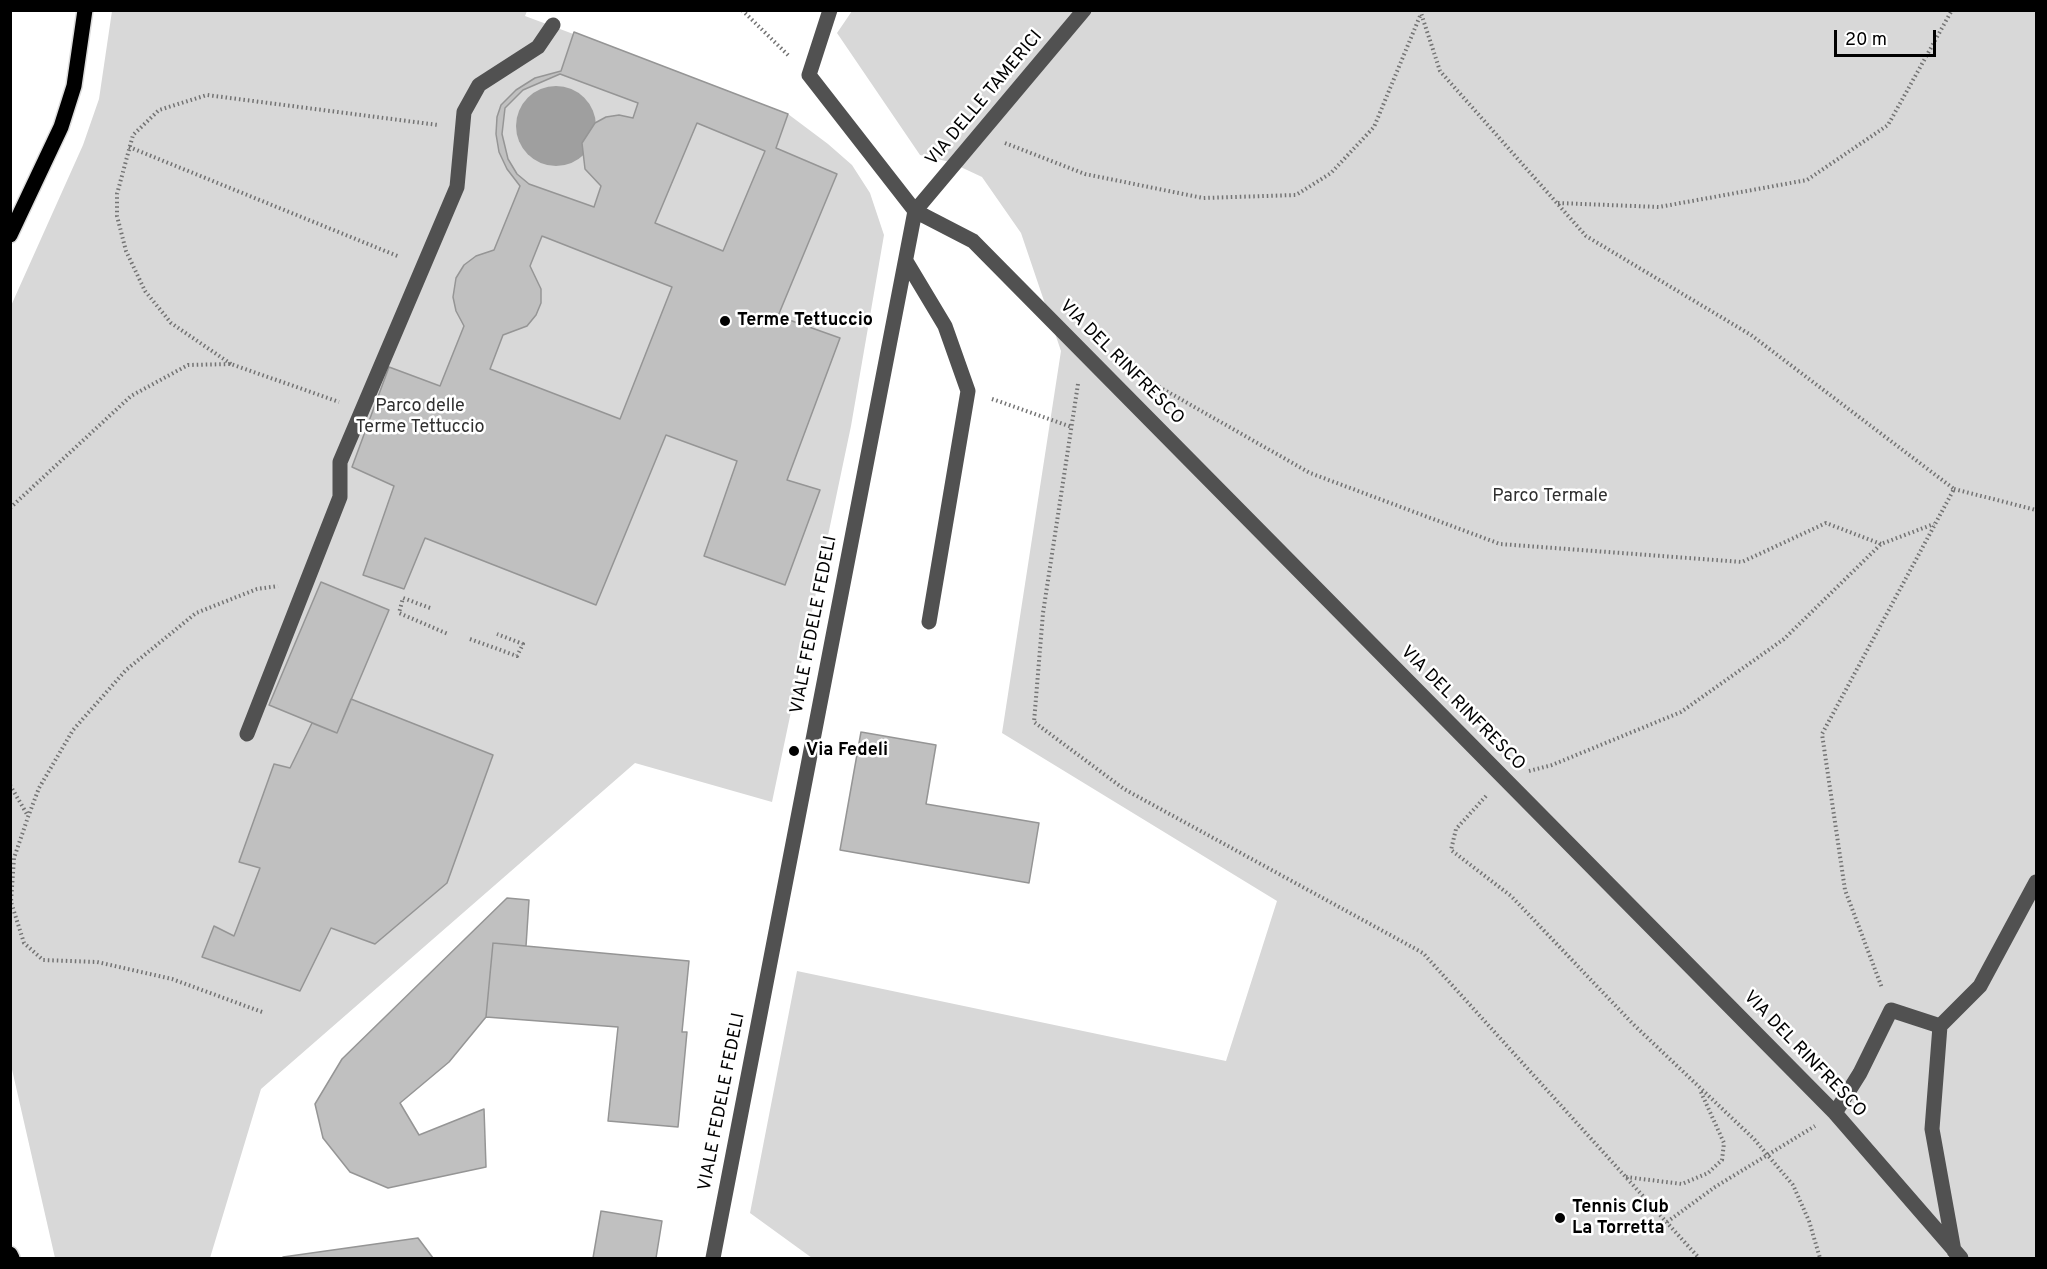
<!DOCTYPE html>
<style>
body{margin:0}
#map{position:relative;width:2047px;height:1269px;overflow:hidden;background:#fff;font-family:Overpass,sans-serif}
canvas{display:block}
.frame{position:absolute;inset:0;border:12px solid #000;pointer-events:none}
.scale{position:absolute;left:1834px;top:30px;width:102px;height:27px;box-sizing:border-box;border:3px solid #000;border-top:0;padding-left:8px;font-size:18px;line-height:21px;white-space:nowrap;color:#000;-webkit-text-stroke:4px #fff;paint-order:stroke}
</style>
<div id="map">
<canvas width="2047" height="1269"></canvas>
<div class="frame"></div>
<div class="scale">20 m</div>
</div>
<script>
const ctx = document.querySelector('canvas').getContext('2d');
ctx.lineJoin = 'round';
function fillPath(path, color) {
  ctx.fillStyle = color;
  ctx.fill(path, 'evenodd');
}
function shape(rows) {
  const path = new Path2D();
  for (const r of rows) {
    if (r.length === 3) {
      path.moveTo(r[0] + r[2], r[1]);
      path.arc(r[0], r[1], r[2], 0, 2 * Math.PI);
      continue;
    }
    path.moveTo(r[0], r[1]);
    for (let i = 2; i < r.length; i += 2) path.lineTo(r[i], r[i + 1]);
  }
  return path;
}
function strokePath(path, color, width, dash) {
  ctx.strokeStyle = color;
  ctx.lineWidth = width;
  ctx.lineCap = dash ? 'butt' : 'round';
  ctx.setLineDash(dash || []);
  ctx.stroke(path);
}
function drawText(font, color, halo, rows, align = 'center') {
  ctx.font = font + ' Overpass,sans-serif';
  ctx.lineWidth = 5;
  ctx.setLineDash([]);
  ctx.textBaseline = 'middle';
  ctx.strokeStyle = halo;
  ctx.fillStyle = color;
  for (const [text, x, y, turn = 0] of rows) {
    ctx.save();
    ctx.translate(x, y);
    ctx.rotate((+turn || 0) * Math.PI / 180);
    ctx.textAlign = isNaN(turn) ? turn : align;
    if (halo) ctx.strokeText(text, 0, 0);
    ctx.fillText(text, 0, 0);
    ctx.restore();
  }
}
const green = shape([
 [112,11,527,11,525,16,788,114,828,144,852,165,870,193,884,235,851,426,772,802,635,763,261,1089,210,1258,55,1258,11,1065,10,308,83,145,99,99],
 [852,11,2036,11,2036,1258,812,1258,750,1213,797,971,1226,1061,1277,901,1002,733,1061,351,1021,233,982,177,950,162,920,155,837,33]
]);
const water = shape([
 [556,126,40]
]);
const building = shape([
 [574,32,788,114,776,148,837,174,778,316,840,338,787,480,820,490,785,585,704,556,737,461,666,435,596,605,425,538,404,589,363,575,394,486,352,467,389,367,440,386,464,326,456,311,453,297,456,278,464,265,476,256,494,250,520,186,507,169,499,152,496,134,497,117,501,105,516,90,535,78,561,71,574,32],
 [560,74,638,103,633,118,619,115,606,117,595,123,582,143,585,169,601,186,594,207,529,184,517,174,508,159,502,134,505,108,523,90,560,74],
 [697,123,765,151,723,251,655,223,697,123],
 [542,236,672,287,620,419,490,369,503,335,527,326,536,315,541,303,541,289,530,266,542,236],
 [321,582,389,610,337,733,269,705,321,582],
 [351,699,493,755,447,883,375,944,331,928,300,991,202,957,214,926,234,936,260,868,239,862,274,764,290,768,312,723,337,733,351,699],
 [861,732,936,745,926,804,1039,823,1029,883,840,850,861,732],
 [507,898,529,900,526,946,493,943,486,1017,449,1062,400,1103,419,1135,484,1109,486,1167,388,1188,350,1172,323,1138,315,1104,342,1059,507,898],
 [493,943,689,961,682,1032,687,1032,678,1127,608,1121,618,1027,486,1017,493,943],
 [601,1211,662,1221,656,1258,593,1258,601,1211],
 [418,1238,433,1258,283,1258,283,1257,418,1238]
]);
const path = shape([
 [742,10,789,56],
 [1420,10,1440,71,1586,236,1751,335,1954,489,1822,734,1845,890,1882,988],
 [1005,143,1085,174,1203,198,1296,195,1331,173,1374,127,1420,16],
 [129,147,400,257],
 [1558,203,1659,207,1807,180,1888,125,1952,10],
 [231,364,171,323,145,291,126,251,117,216,117,194,133,135,159,110,207,95,438,125],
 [1147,380,1310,473,1500,544,1742,562,1826,523,1881,544],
 [1078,384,1043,613,1034,722,1124,789,1423,953,1699,1258],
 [992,399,1072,427],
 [1954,489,2036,510],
 [10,508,131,396,188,365,231,364,339,402],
 [430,608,403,598,399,613,448,634],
 [470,639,517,656,523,644,497,634],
 [1529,771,1552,765,1681,712,1784,639,1881,544,1934,524],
 [10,785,28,816],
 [1486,796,1456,829,1451,850,1511,896,1633,1024,1754,1139,1793,1185,1809,1221,1820,1258],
 [262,1012,172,979,97,962,43,960,24,943,11,902,14,858,28,817,39,788,73,730,126,670,196,613,257,589,278,586],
 [1626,1177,1682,1184,1708,1173,1722,1160,1724,1143,1700,1090],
 [1667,1222,1715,1187,1815,1126]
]);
const minor = shape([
 [830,10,809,75,915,211,973,241,1835,1113,1961,1258],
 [915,211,1084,10],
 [906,261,945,326,968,391,929,622],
 [247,734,340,497,340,462,457,187,464,112,479,85,538,47,553,25],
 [1835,1113,1860,1073,1891,1010,1940,1026],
 [1954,1251,1932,1129,1940,1026,1980,986,2036,882],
 [713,1258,915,211]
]);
const major = shape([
 [10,235,61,127,74,86,85,10],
 [10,1254,12,1258]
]);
const markers = [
 [725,321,6,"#000"],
 [794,751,6,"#000"],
 [1560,1218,6,"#000"]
];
const streetNames = [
 ["VIA DELLE TAMERICI",985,99,-50],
 ["VIA DEL RINFRESCO",1121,363,45],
 ["VIALE FEDELE FEDELI",815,625,-79],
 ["VIA DEL RINFRESCO",1462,709,45],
 ["VIA DEL RINFRESCO",1804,1055,46],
 ["VIALE FEDELE FEDELI",723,1102,-79]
];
const poiNames = [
 ["Terme Tettuccio",737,321],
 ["Via Fedeli",806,751],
 ["Tennis Club",1572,1208],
 ["La Torretta",1572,1229]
];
const parkNames = [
 ["Parco delle",420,407],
 ["Terme Tettuccio",420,428],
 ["Parco Termale",1550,497]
];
fillPath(green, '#d8d8d8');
fillPath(water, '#9f9f9f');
fillPath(building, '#c0c0c0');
strokePath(building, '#959595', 1.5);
strokePath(major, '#dbdbdb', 18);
strokePath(path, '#737373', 4, [1.5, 3]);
strokePath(minor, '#515151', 15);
strokePath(major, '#000', 15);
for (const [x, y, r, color] of markers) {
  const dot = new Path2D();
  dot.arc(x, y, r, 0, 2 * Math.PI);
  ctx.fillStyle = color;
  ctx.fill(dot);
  strokePath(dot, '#fff', 2);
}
drawText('18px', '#000', '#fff', streetNames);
drawText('bold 18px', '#000', '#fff', poiNames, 'left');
drawText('18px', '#2f2f2f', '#fff', parkNames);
</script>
